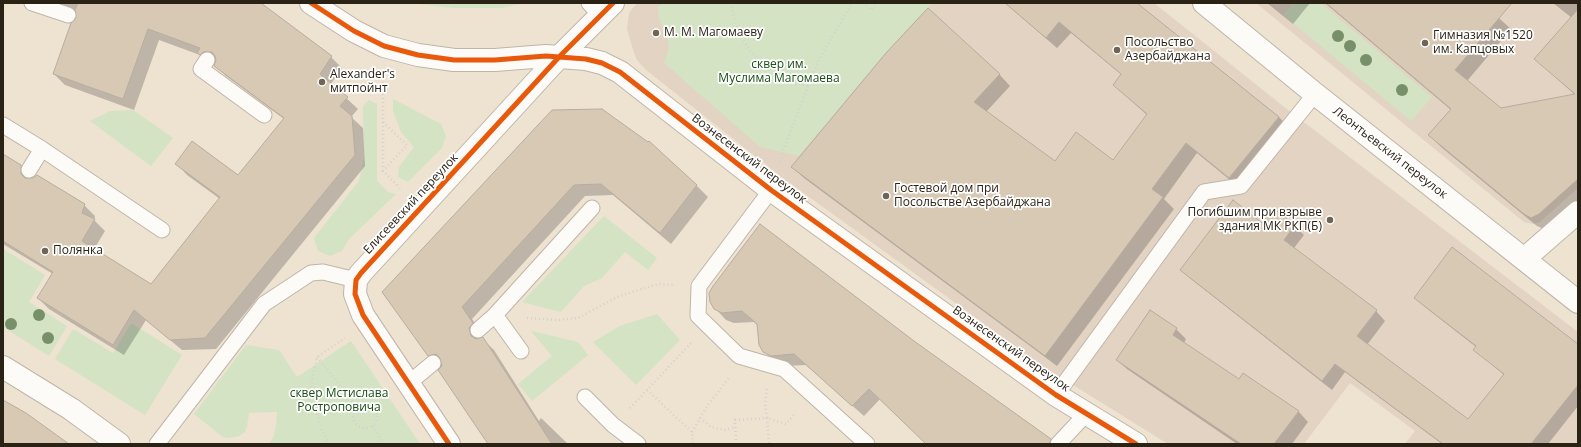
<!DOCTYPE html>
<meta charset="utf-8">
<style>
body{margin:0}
#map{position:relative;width:1581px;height:447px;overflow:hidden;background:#eee2d1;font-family:"Open Sans",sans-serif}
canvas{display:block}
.frame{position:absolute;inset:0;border:4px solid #2a2215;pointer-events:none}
</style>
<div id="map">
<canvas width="1581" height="447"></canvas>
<div class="frame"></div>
</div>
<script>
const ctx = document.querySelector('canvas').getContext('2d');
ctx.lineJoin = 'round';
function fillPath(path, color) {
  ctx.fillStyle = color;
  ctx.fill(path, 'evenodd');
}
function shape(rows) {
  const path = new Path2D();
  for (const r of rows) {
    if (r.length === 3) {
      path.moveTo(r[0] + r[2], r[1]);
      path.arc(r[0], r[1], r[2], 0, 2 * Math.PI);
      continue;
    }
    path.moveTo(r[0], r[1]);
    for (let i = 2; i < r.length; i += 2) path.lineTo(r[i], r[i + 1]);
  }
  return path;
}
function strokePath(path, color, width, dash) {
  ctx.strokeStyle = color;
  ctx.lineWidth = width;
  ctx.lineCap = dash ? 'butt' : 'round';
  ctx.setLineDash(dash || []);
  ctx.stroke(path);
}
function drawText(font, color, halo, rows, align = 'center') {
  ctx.font = font + ' "Open Sans",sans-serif';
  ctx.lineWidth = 3.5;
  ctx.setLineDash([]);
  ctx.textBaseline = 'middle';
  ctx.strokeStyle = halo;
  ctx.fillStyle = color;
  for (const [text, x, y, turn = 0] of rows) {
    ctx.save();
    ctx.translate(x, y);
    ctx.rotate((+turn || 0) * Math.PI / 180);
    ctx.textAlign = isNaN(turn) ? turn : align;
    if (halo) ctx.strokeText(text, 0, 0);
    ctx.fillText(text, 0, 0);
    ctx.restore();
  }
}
const commercial = shape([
 [637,3,1154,3,1288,110,1578,332,1578,444,1405,444,1415,431,1350,383,1304,444,1168,444,1041,365,783,178,646,70,637,60,634,53,627,29,629,13],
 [1256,3,1578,3,1578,188,1540,222,1533,224,1524,222]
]);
const green = shape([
 [410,3,524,3,501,8,453,8],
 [663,3,932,3,886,53,799,156,760,147,663,62,666,59,669,46,667,34,659,19,658,12,658,7],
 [1293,3,1321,3,1432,97,1411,121,1283,15],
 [393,99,441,124,446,136,442,148,408,182,398,177,399,167,414,147,401,132,393,111],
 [369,100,377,104,377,181,388,192,396,194,349,239,342,251,330,256,318,251,314,238,359,181,364,158,363,106],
 [133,110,173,138,151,166,90,121,110,111],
 [604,216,657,258,648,270,625,252,602,278,584,286,561,312,522,302],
 [3,249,45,275,29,302,67,326,49,356,3,327],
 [657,314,680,340,636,385,593,342,620,326],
 [131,323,182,355,145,415,55,359,73,329,113,353],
 [531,331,578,342,588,355,532,401,518,384,552,356],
 [351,341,420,444,269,444,273,438,276,426,277,412,249,413,247,427,245,432,239,436,229,438,223,437,194,414,246,345,279,350,297,377]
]);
const shadow = shape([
 [52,3,259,3,331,57,342,68,331,84,358,109,351,117,363,128,365,166,216,349,182,350,146,320,124,355,49,309,38,298,53,274,3,244,3,155,21,166,32,177,32,179,84,205,95,216,94,220,105,231,94,249,151,285,220,199,187,175,177,164,238,176,284,119,226,76,215,65,217,60,211,65,200,55,159,40,134,110,65,85,54,74,77,19,76,11],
 [1005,3,1136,3,1279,117,1290,129,1241,189,1197,153,1164,199,1174,209,1057,366,804,178,792,167,999,74,1010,86,986,112,1055,162,1114,161,1147,115,1114,85,1122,75,1071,33,1057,48],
 [1267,3,1310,3,1293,24],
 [1325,3,1482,3,1511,29,1467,81,1501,110,1575,95,1536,59,1572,18,1553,3,1578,3,1578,202,1544,229,1537,226,1441,147,1430,135,1451,110],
 [553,111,696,185,708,197,671,244,613,195,585,196,472,319,483,335,481,338,494,350,539,421,541,418,568,444,489,444,442,366,440,367,429,355],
 [1274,210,1295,226,1304,235,1294,248,1376,311,1385,321,1367,345,1469,421,1504,375,1474,349,1476,347,1425,307,1415,298,1578,345,1578,406,1548,444,1442,444,1345,372,1332,390,1191,279,1181,270,1262,224],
 [711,301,914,342,1039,432,1050,443,927,444,880,399,864,416,806,365,783,366,776,363,764,351,758,326,754,322,734,323,726,320,715,308],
 [1150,311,1176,329,1186,339,1184,343,1239,381,1243,375,1299,412,1308,422,1292,444,1237,444,1127,369,1117,360]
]);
const building = shape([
 [78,3,261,3,332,56,320,74,348,97,340,106,352,116,355,155,205,338,170,340,134,310,113,345,37,298,53,272,3,241,3,154,21,165,21,174,25,178,33,178,37,175,85,204,82,213,95,219,82,241,151,284,220,197,175,164,192,141,238,175,284,118,214,66,216,60,215,56,212,52,203,52,200,55,197,53,200,48,148,29,123,99,53,74,71,23,76,18,75,10,78,3],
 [1005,3,1137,3,1279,117,1229,178,1186,143,1152,189,1163,197,1045,356,791,167,886,53,928,8,1000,74,974,102,1055,161,1076,132,1113,160,1147,114,1113,85,1121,74,1059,22,1046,38,1005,3],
 [1326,3,1512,3,1455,70,1501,108,1575,94,1534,59,1578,9,1578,179,1539,214,1531,218,1524,214,1428,135,1451,109,1326,3],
 [602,109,648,142,649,141,697,185,660,233,601,184,574,185,462,307,473,323,469,328,471,336,476,339,483,337,552,444,488,444,438,370,442,366,440,358,436,354,428,356,382,292,552,110,602,109],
 [1233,200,1262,223,1273,208,1295,225,1284,240,1377,310,1357,336,1468,419,1504,374,1473,350,1476,346,1414,298,1452,247,1578,344,1578,385,1531,444,1443,444,1335,364,1322,381,1180,270,1233,200],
 [760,224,914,341,1051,439,1049,444,926,444,869,389,852,406,794,354,771,356,763,352,759,345,757,324,742,311,722,313,714,309,710,302,709,293,713,286,760,224],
 [1150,310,1177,328,1173,335,1239,379,1243,373,1299,411,1274,444,1241,444,1116,360,1150,310],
 [3,400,26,413,69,444,3,444,3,400]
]);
const path = shape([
 [730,3,738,31,750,51,766,66,790,81,808,86],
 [863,3,871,10,877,3],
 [383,122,407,145,383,171,400,188],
 [780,162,783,151,818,61,852,3],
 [383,171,383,81],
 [527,318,557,320,578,318,617,297,658,284,674,285],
 [317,357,357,406],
 [767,389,765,403,767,418,786,424,796,413],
 [647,390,692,432,693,444],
 [365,416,12],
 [630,408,691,343],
 [700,418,711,427,725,430,735,427],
 [373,426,384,444],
 [692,432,707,406,729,378],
 [329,444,321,429,311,386,317,357,345,338],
 [736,444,735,420,767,418,769,444]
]);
const lane = shape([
 [32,3,68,15],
 [589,3,600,15],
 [207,60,201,69,264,115],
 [3,125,42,149,29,170],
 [42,149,162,230],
 [771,190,699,286,698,316,739,356,784,369,867,444],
 [495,315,521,351],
 [478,330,495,315,592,208],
 [409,383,433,363],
 [1056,395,1204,192,1241,186,1315,94],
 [585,397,613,425,638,444],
 [157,444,264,304,311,273,323,272,356,280],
 [1058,444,1087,413]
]);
const street = shape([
 [311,3,354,31,384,46,418,55,454,60,495,60,546,56,559,57,586,59,602,63,620,72,771,190,1056,395,1136,444],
 [1204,3,1314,93,1578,302],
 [1524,259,1578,212],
 [3,367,71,409,119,444],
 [449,444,363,315,355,294,356,280,361,273,559,57,613,3]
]);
const cycleway = shape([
 [311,3,354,31,384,46,418,55,454,60,495,60,546,56,559,57,586,59,602,63,620,72,771,190,1056,395,1136,444],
 [449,444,363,315,355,294,356,280,361,273,559,57,613,3]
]);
const trees = [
 [1338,36],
 [1350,46],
 [1366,60],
 [1402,90],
 [39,315],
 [11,324],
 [48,338]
];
const markers = [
 [656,33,4,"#6f6557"],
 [1425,43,4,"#6f6557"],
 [1117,50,4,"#6f6557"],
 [322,82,4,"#6f6557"],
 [886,196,4,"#6f6557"],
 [1330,220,4,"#6f6557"],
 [45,251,4,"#6f6557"]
];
const poiNames = [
 ["М. М. Магомаеву",664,33],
 ["Гимназия №1520",1433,36],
 ["им. Капцовых",1433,50],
 ["Посольство",1125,43],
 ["Азербайджана",1125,57],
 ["Alexander's",330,75],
 ["митпойнт",330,89],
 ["Гостевой дом при",894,189],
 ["Посольстве Азербайджана",894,203],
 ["Погибшим при взрыве",1322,213,"right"],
 ["здания МК РКП(Б)",1322,227,"right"],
 ["Полянка",53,251]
];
const parkNames = [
 ["сквер им.",779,65],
 ["Муслима Магомаева",779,79],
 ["сквер Мстислава",339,394],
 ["Ростроповича",339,408]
];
const streetNames = [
 ["Леонтьевский переулок",1390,153,38],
 ["Вознесенский переулок",749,159,37],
 ["Елисеевский переулок",411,204,-47],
 ["Вознесенский переулок",1011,349,35]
];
fillPath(commercial, '#e3d3c3');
fillPath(green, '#d3e3c4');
fillPath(shadow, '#0003');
fillPath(building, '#d7c9b4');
strokePath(building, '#b6ada0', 1);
strokePath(lane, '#bfb5a8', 17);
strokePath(street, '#bfb5a8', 24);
strokePath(path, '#d5d2cc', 2.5, [1, 3]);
strokePath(lane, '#fcfbf8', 15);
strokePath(street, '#fcfbf8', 22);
strokePath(cycleway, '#e8590c', 5);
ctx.fillStyle = '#789069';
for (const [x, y] of trees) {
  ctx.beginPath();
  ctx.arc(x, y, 6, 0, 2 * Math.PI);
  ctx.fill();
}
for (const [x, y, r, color] of markers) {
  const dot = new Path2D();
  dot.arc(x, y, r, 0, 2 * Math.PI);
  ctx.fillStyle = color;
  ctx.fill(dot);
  strokePath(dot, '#fff', 1.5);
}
drawText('12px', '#2a2215', '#fff', poiNames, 'left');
drawText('12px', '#184d14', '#fff', parkNames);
drawText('12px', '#2a2215', '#fff', streetNames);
</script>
